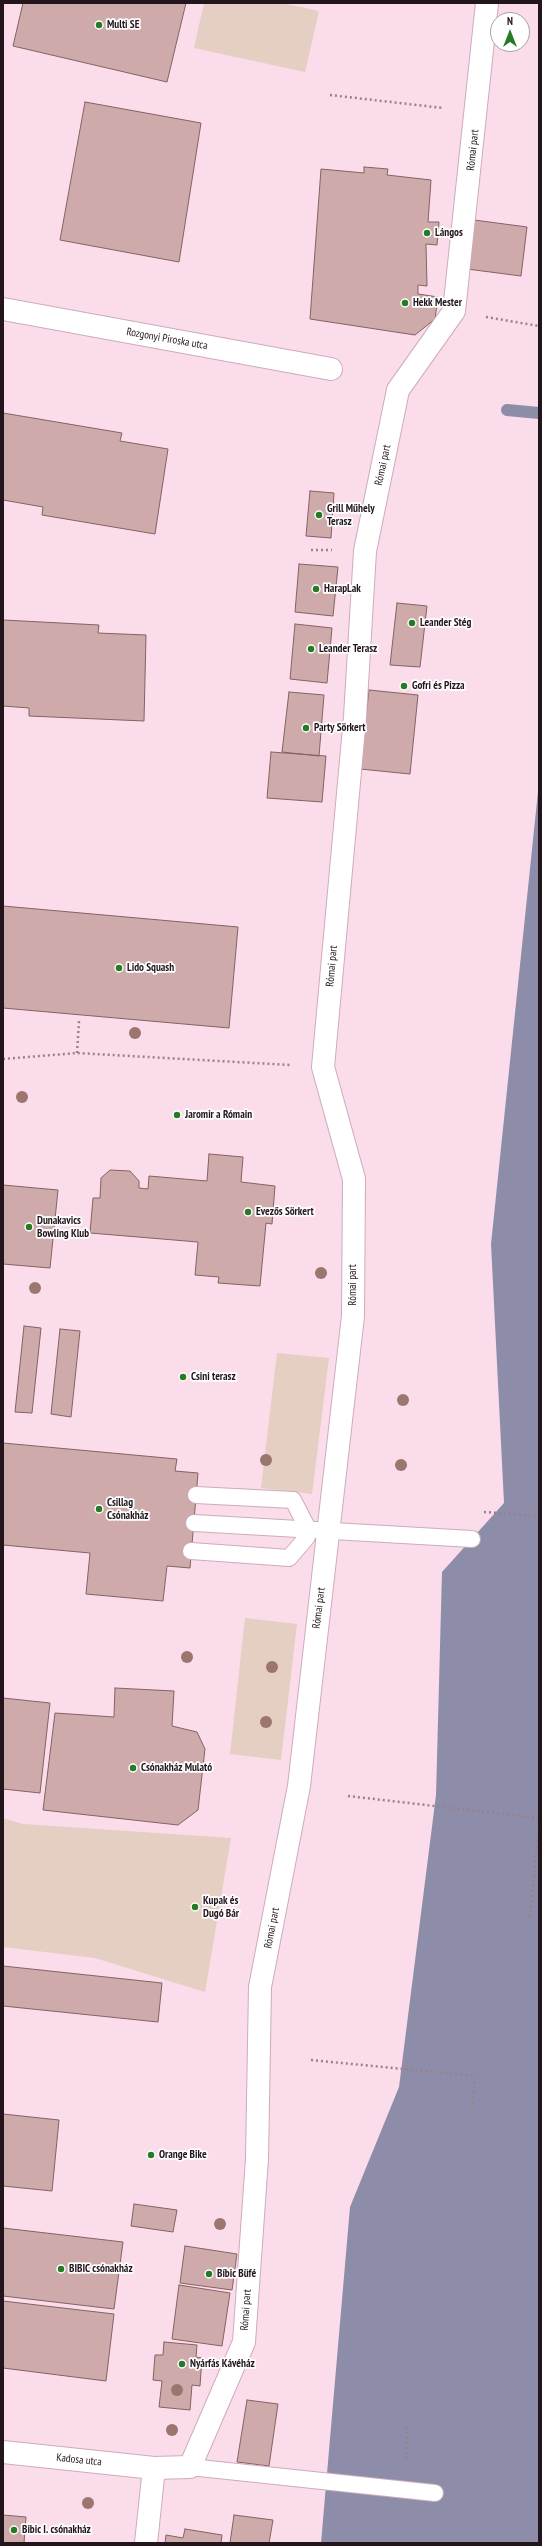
<!DOCTYPE html>
<meta charset="utf-8">
<style>
body{margin:0}
#map{position:relative;width:542px;height:2546px;overflow:hidden;background:#fadceb;font-family:"PT Sans Narrow",sans-serif}
canvas{display:block}
.frame{position:absolute;inset:0;border:4px solid #22161c;pointer-events:none}
.north{position:absolute;left:490px;top:12px;width:40px;height:40px;box-sizing:border-box;background:#fff;border:1px solid #a7a2a4;border-radius:50%;rotate:0deg;font-size:11px;font-weight:700;line-height:16px;text-align:center;color:#22161c}
.north::after{content:'';display:block;margin:auto;width:14px;height:18px;background:#277a26;clip-path:polygon(50% 0,100% 100%,50% 72%,0 100%)}
</style>
<div id="map">
<canvas width="542" height="2546"></canvas>
<div class="frame"></div>
<div class="north">N</div>
</div>
<script>
const ctx = document.querySelector('canvas').getContext('2d');
ctx.lineJoin = 'round';
function fillPath(path, color) {
  ctx.fillStyle = color;
  ctx.fill(path, 'evenodd');
}
function shape(rows) {
  const path = new Path2D();
  for (const r of rows) {
    path.moveTo(r[0], r[1]);
    for (let i = 2; i < r.length; i += 2) path.lineTo(r[i], r[i + 1]);
  }
  return path;
}
function strokePath(path, color, width, dash) {
  ctx.strokeStyle = color;
  ctx.lineWidth = width;
  ctx.lineCap = dash ? 'butt' : 'round';
  ctx.setLineDash(dash || []);
  ctx.stroke(path);
}
function drawText(font, color, halo, rows, align = 'center') {
  ctx.font = font + ' "PT Sans Narrow",sans-serif';
  ctx.lineWidth = 3.5;
  ctx.setLineDash([]);
  ctx.textBaseline = 'middle';
  ctx.strokeStyle = halo;
  ctx.fillStyle = color;
  for (const [text, x, y, turn = 0] of rows) {
    ctx.save();
    ctx.translate(x, y);
    ctx.rotate((+turn || 0) * Math.PI / 180);
    ctx.textAlign = isNaN(turn) ? turn : align;
    if (halo) ctx.strokeText(text, 0, 0);
    ctx.fillText(text, 0, 0);
    ctx.restore();
  }
}
const green = shape([
 [204,3,282,3,319,11,305,72,194,48],
 [277,1353,329,1358,312,1494,261,1488],
 [245,1618,297,1624,281,1760,230,1754],
 [3,1818,23,1824,231,1838,205,1992,95,1958,3,1947]
]);
const water = shape([
 [539,782,539,2543,321,2543,350,2207,399,2087,436,1795,442,1572,504,1503,491,1244]
]);
const stream = shape([
 [507,410,539,413]
]);
const building = shape([
 [23,3,186,3,167,82,13,46,23,3],
 [85,102,201,123,179,262,60,240,85,102],
 [364,167,388,169,387,175,431,180,428,222,439,222,437,245,426,244,427,286,418,285,418,294,438,297,435,319,415,335,310,319,321,169,364,173,364,167],
 [474,220,527,227,521,276,467,269,474,220],
 [3,413,122,433,120,441,168,449,155,534,42,515,43,507,3,500,3,413],
 [310,491,334,493,331,538,306,536,310,491],
 [299,564,338,567,333,616,295,612,299,564],
 [397,603,427,606,420,667,390,665,397,603],
 [3,620,99,625,98,633,146,635,144,721,29,716,29,708,3,706,3,620],
 [295,624,332,628,327,683,290,679,295,624],
 [369,690,418,695,410,774,360,769,369,690],
 [289,692,324,695,319,756,282,752,289,692],
 [271,752,326,756,322,802,267,798,271,752],
 [3,906,238,927,229,1028,3,1008,3,906],
 [209,1154,243,1157,241,1182,275,1186,272,1224,266,1223,260,1286,218,1283,219,1277,195,1275,198,1242,90,1233,93,1198,100,1198,101,1178,110,1170,130,1171,139,1181,139,1188,148,1189,149,1176,207,1181,209,1154],
 [3,1185,58,1190,50,1268,3,1264,3,1185],
 [24,1326,41,1328,32,1413,15,1412,24,1326],
 [60,1329,80,1331,71,1417,51,1414,60,1329],
 [3,1443,177,1459,175,1471,198,1473,190,1568,167,1566,163,1601,86,1594,90,1553,3,1545,3,1443],
 [115,1688,174,1691,172,1726,197,1732,205,1749,198,1810,178,1825,43,1810,55,1713,114,1717,115,1688],
 [3,1698,50,1703,40,1793,3,1789,3,1698],
 [3,1966,162,1983,158,2022,3,2006,3,1966],
 [3,2114,59,2120,52,2191,3,2186,3,2114],
 [134,2204,177,2210,173,2232,131,2226,134,2204],
 [3,2228,123,2242,114,2309,3,2296,3,2228],
 [185,2246,237,2254,232,2290,180,2283,185,2246],
 [179,2285,230,2293,222,2346,172,2339,179,2285],
 [3,2301,114,2314,106,2381,3,2368,3,2301],
 [164,2342,197,2345,196,2357,202,2358,200,2386,192,2385,190,2410,159,2407,162,2381,153,2380,155,2355,163,2355,164,2342],
 [247,2400,278,2404,269,2466,237,2462,247,2400],
 [3,2515,26,2517,24,2543,3,2543,3,2515],
 [234,2515,273,2520,269,2543,230,2543,234,2515],
 [185,2529,222,2535,221,2543,165,2543,166,2535,183,2538,185,2529]
]);
const path = shape([
 [330,95,443,108],
 [486,317,539,326],
 [311,550,332,550],
 [77,1053,79,1021],
 [3,1059,77,1053,290,1065],
 [484,1512,539,1516],
 [348,1796,539,1818],
 [530,1917,539,1823],
 [311,2060,475,2076,472,2109],
 [406,2459,407,2427]
]);
const service = shape([
 [194,1523,472,1539],
 [191,1551,289,1558,307,1537,308,1529,293,1500,196,1495],
 [190,2467,435,2493]
]);
const pedestrian = shape([
 [146,2543,154,2468,190,2467,244,2342,257,2159,260,1987,299,1786,353,1316,354,1179,323,1067,355,717,365,551,398,390,454,311,487,3]
]);
const minor = shape([
 [3,309,331,369],
 [3,2452,154,2468]
]);
const trees = [
 [135,1033],
 [22,1097],
 [321,1273],
 [35,1288],
 [403,1400],
 [266,1460],
 [401,1465],
 [187,1657],
 [272,1667],
 [266,1722],
 [220,2224],
 [177,2390],
 [172,2430],
 [88,2503]
];
const markers = [
 [99,25,4,"#277a26"],
 [427,233,4,"#277a26"],
 [405,303,4,"#277a26"],
 [319,515,4,"#277a26"],
 [316,589,4,"#277a26"],
 [412,623,4,"#277a26"],
 [311,649,4,"#277a26"],
 [404,686,4,"#277a26"],
 [306,728,4,"#277a26"],
 [119,968,4,"#277a26"],
 [177,1115,4,"#277a26"],
 [248,1212,4,"#277a26"],
 [29,1227,4,"#277a26"],
 [183,1377,4,"#277a26"],
 [99,1509,4,"#277a26"],
 [133,1768,4,"#277a26"],
 [195,1907,4,"#277a26"],
 [151,2155,4,"#277a26"],
 [61,2269,4,"#277a26"],
 [209,2274,4,"#277a26"],
 [182,2364,4,"#277a26"],
 [14,2530,4,"#277a26"]
];
const poiNames = [
 ["Multi SE",107,25],
 ["Lángos",435,233],
 ["Hekk Mester",413,303],
 ["Grill Műhely",327,509],
 ["Terasz",327,522],
 ["HarapLak",324,589],
 ["Leander Stég",420,623],
 ["Leander Terasz",319,649],
 ["Gofri és Pizza",412,686],
 ["Party Sörkert",314,728],
 ["Lido Squash",127,968],
 ["Jaromir a Rómain",185,1115],
 ["Evezős Sörkert",256,1212],
 ["Dunakavics",37,1221],
 ["Bowling Klub",37,1234],
 ["Csini terasz",191,1377],
 ["Csillag",107,1503],
 ["Csónakház",107,1516],
 ["Csónakház Mulató",141,1768],
 ["Kupak és",203,1901],
 ["Dugó Bár",203,1914],
 ["Orange Bike",159,2155],
 ["BIBIC csónakház",69,2269],
 ["Bíbic Büfé",217,2274],
 ["Nyárfás Kávéház",190,2364],
 ["Bibic I. csónakház",22,2530]
];
const streetNames = [
 ["Római part",473,150,-84],
 ["Rozgonyi Piroska utca",167,339,10],
 ["Római part",383,465,-78],
 ["Római part",332,966,-85],
 ["Római part",353,1285,-90],
 ["Római part",319,1608,-83],
 ["Római part",272,1928,-79],
 ["Római part",246,2310,-86],
 ["Kadosa utca",79,2460,6]
];
fillPath(green, '#e5cec2');
fillPath(water, '#8d8daa');
strokePath(stream, '#8d8daa', 12);
fillPath(building, '#ceaaaa');
strokePath(building, '#866162', 1);
strokePath(service, '#ceabbc', 18);
strokePath(pedestrian, '#ceabbc', 24);
strokePath(minor, '#ceabbc', 24);
strokePath(path, '#97828c', 2.5, [2, 3]);
strokePath(service, '#fff', 16);
strokePath(pedestrian, '#fff', 22);
strokePath(minor, '#fff', 22);
ctx.fillStyle = '#9a766e';
for (const [x, y] of trees) {
  ctx.beginPath();
  ctx.arc(x, y, 6, 0, 2 * Math.PI);
  ctx.fill();
}
for (const [x, y, r, color] of markers) {
  const dot = new Path2D();
  dot.arc(x, y, r, 0, 2 * Math.PI);
  ctx.fillStyle = color;
  ctx.fill(dot);
  strokePath(dot, '#fff', 1.5);
}
drawText('bold 11px', '#22161c', '#fff', poiNames, 'left');
drawText('11px', '#22161c', '#fff', streetNames);
</script>
